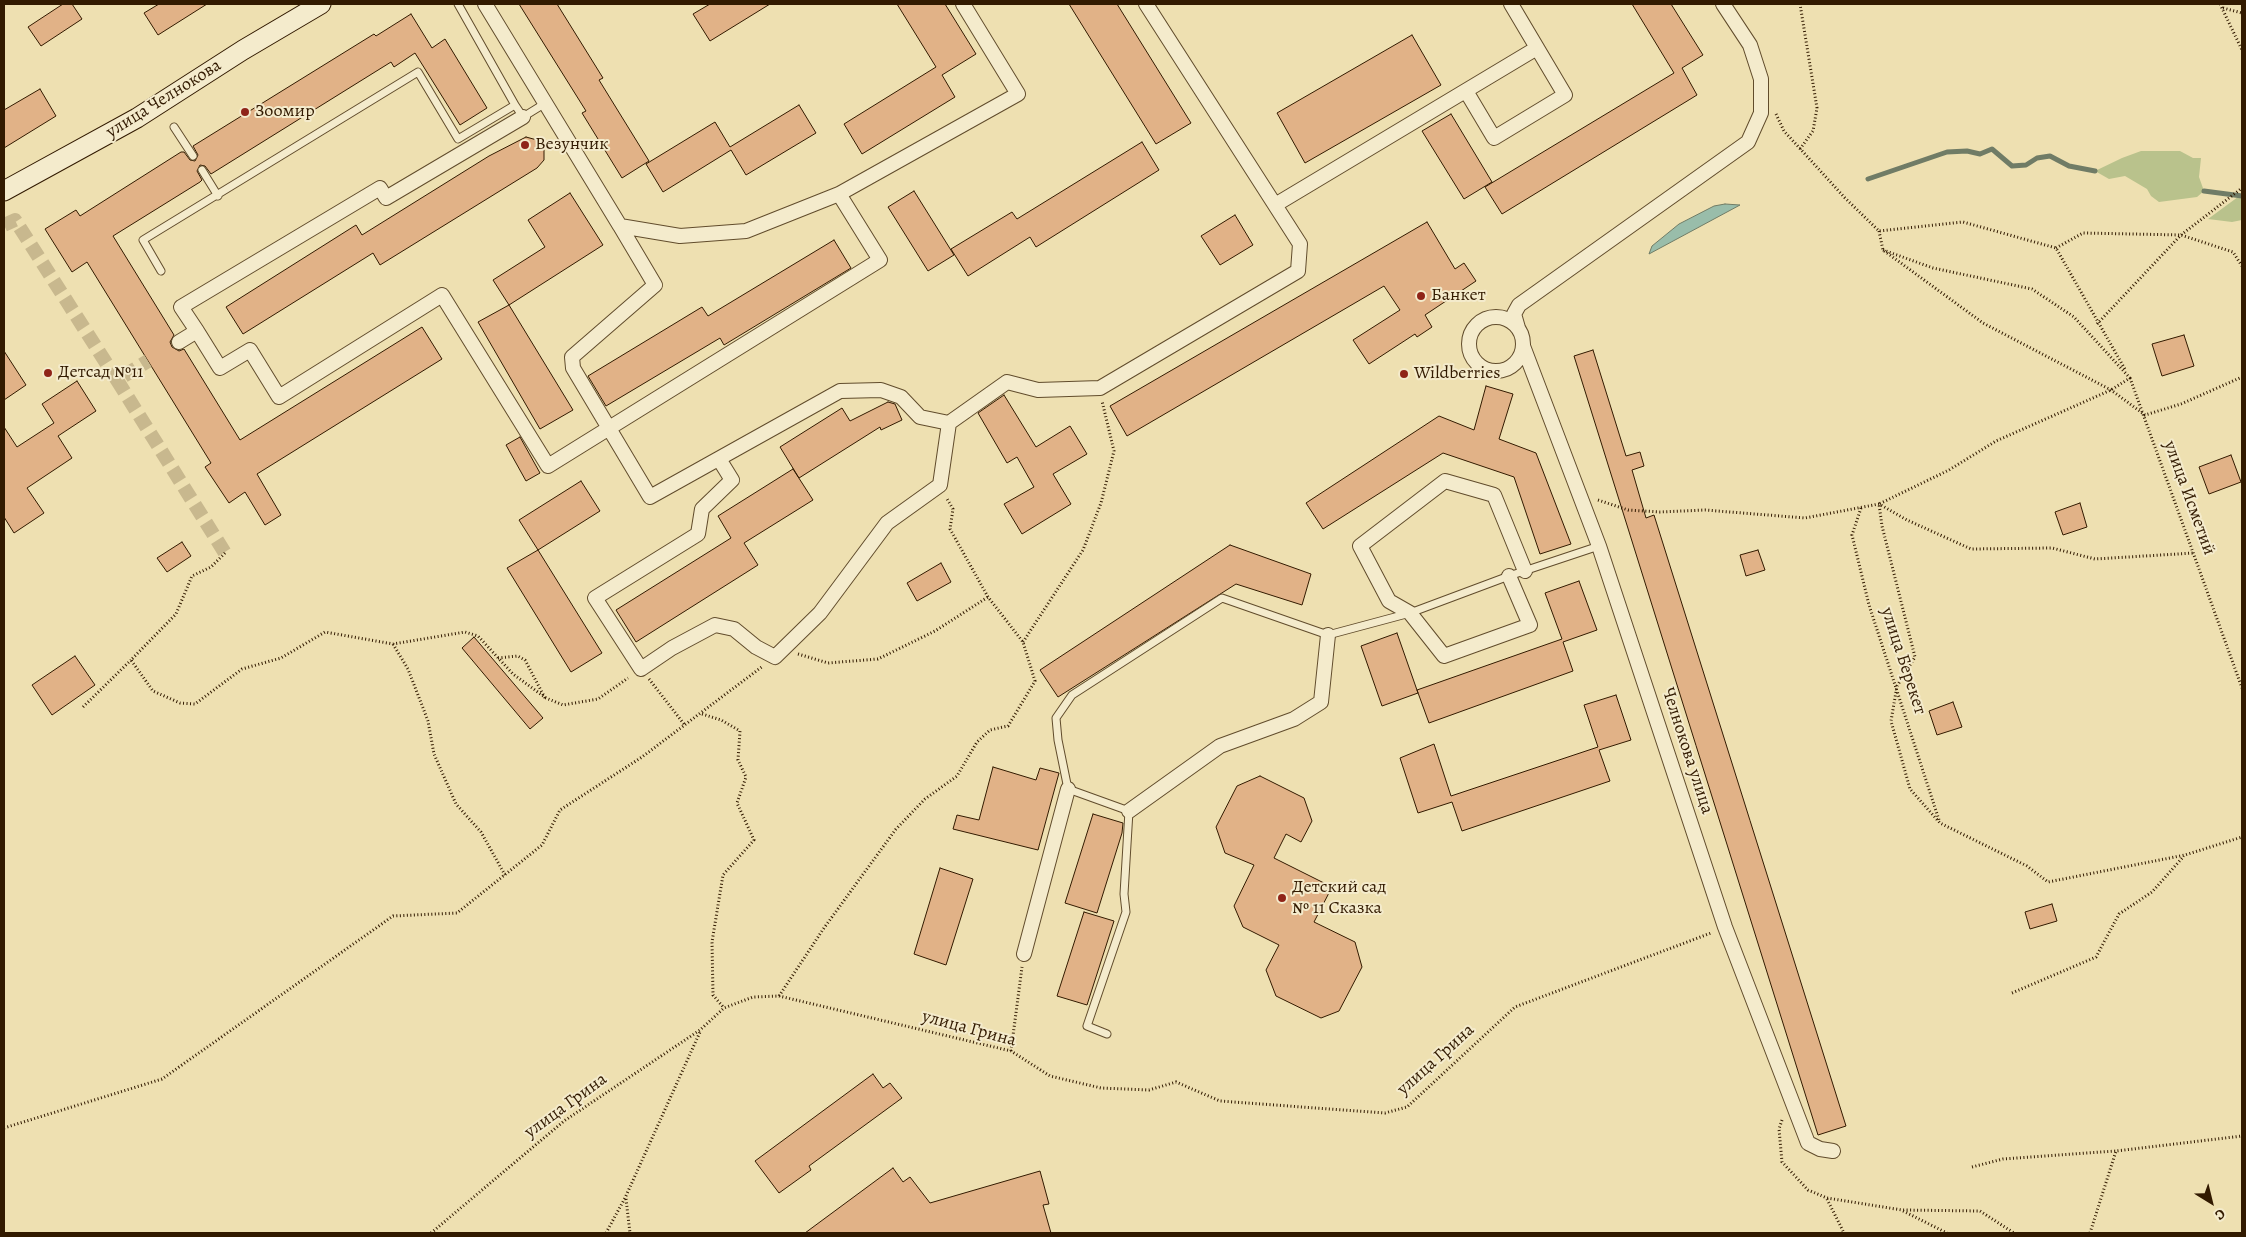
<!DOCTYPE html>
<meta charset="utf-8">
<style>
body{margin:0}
#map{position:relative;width:2246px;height:1237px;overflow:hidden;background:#eee0b1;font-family:Alegreya,serif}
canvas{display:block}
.frame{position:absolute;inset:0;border:5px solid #321a00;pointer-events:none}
.north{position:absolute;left:2186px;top:1177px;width:50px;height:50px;-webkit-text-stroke:4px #f4ebcc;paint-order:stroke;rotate:144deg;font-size:14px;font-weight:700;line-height:20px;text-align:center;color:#321a00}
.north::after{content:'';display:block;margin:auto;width:18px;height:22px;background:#321a00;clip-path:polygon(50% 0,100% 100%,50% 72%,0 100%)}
</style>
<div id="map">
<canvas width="2246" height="1237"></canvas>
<div class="frame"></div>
<div class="north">С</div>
</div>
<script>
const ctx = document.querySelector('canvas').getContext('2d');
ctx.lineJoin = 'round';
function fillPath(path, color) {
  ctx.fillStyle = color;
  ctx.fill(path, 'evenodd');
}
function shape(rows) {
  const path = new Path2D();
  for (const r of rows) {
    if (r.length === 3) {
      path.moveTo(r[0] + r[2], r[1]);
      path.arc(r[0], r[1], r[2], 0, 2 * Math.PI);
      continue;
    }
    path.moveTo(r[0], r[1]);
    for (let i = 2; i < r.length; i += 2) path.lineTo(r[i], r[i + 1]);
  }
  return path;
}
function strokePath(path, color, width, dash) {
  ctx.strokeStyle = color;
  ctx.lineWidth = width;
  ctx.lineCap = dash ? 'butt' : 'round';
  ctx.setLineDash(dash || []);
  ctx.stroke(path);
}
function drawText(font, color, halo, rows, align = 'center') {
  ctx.font = font + ' Alegreya,serif';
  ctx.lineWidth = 4;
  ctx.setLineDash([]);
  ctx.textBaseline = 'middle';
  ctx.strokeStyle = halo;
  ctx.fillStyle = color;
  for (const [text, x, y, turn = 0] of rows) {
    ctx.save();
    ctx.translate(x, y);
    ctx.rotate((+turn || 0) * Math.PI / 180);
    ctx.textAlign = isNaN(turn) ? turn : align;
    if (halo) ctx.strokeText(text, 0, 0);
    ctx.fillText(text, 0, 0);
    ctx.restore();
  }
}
const green = shape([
 [2141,151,2180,151,2193,158,2201,158,2199,177,2204,191,2197,197,2159,202,2151,196,2147,189,2125,176,2109,179,2095,171,2122,158],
 [2242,194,2242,220,2232,222,2208,219]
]);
const water = shape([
 [1725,204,1740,205,1649,254,1652,246,1679,224,1714,206,1725,204]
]);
const stream = shape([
 [1868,179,1947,152,1967,151,1980,154,1992,149,2012,166,2026,165,2037,158,2050,156,2069,166,2095,171],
 [2204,191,2242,196]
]);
const building = shape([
 [63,4,72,4,82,19,41,46,28,27,63,4],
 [159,4,207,4,158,35,144,13,159,4],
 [519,4,557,4,603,78,599,80,649,161,622,178,582,113,586,111,519,4],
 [710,4,770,4,710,41,693,14,710,4],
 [897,4,945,4,976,54,942,75,955,97,862,154,844,124,936,67,897,4],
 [1069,4,1117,4,1191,123,1156,144,1069,4],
 [1632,4,1671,4,1703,55,1682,68,1697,95,1502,214,1485,187,1674,73,1632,4],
 [411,14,432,48,445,39,487,108,460,125,415,53,394,67,391,62,211,174,205,166,200,165,197,171,202,180,200,182,113,236,174,335,170,342,172,347,179,351,184,349,240,440,422,327,442,359,257,474,281,515,265,525,245,492,229,503,205,467,211,463,87,262,72,272,45,229,76,210,80,216,181,152,184,152,190,160,195,161,198,155,193,146,374,34,376,36,411,14],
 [1412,35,1441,85,1305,163,1277,113,1412,35],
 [40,89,56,116,4,148,4,110,40,89],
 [799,105,816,133,746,175,731,150,663,192,646,164,715,122,730,147,799,105],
 [1451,114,1492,182,1464,199,1422,131,1451,114],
 [526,137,537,140,544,148,544,160,537,168,380,265,373,253,243,334,226,307,356,225,362,235,489,156,526,137],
 [1142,142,1159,170,1036,247,1030,237,968,276,951,249,1012,212,1017,219,1142,142],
 [914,191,954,255,928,271,888,207,914,191],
 [570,193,603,245,509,305,493,280,545,247,528,220,570,193],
 [1235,215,1253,245,1220,265,1201,236,1235,215],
 [1427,222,1455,269,1464,263,1476,281,1425,315,1432,327,1417,337,1415,334,1369,364,1353,340,1400,310,1384,286,1127,436,1110,406,1427,222],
 [834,240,851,268,724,345,720,338,606,406,588,376,702,307,708,316,834,240],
 [509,305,573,410,540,429,478,322,509,305],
 [2184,335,2194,366,2162,376,2152,344,2184,335],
 [1593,350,1626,456,1640,452,1644,466,1632,470,1646,518,1654,515,1846,1126,1818,1135,1574,356,1593,350],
 [4,351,26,385,4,400,4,351],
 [77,381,96,411,58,436,72,458,27,488,44,513,14,533,4,517,4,427,17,447,54,423,42,404,77,381],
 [1486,386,1513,394,1499,439,1536,453,1571,544,1540,554,1514,477,1443,453,1323,529,1306,503,1439,416,1474,430,1486,386],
 [1004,395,1036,447,1070,426,1087,454,1053,474,1071,504,1022,534,1004,504,1034,487,1017,457,1007,463,978,413,1004,395],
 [888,402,895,404,902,420,881,430,880,427,799,478,780,447,842,408,850,421,888,402],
 [520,437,540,473,526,481,506,445,520,437],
 [2231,455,2241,482,2209,494,2199,467,2231,455],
 [793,469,813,500,744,543,758,565,636,642,616,610,731,538,718,516,793,469],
 [581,481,600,511,538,550,519,520,581,481],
 [2080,503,2087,527,2063,535,2055,512,2080,503],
 [182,542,191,556,167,572,157,558,182,542],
 [1230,545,1311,574,1302,605,1236,584,1058,697,1040,670,1230,545],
 [538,550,602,653,571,672,507,568,538,550],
 [1758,550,1765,570,1746,576,1740,555,1758,550],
 [941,563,951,582,917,601,907,583,941,563],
 [1579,581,1597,630,1563,642,1573,671,1429,723,1417,690,1562,639,1545,593,1579,581],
 [1397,633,1418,693,1382,706,1361,646,1397,633],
 [474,637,543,718,530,729,462,648,474,637],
 [75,656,95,685,52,715,32,685,75,656],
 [1616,695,1631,740,1599,750,1610,781,1462,831,1452,802,1418,813,1400,758,1434,744,1451,796,1598,747,1584,705,1616,695],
 [1953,702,1962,727,1937,735,1929,711,1953,702],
 [993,767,1036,780,1040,768,1059,773,1038,850,953,829,957,815,979,820,993,767],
 [1260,776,1304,798,1312,821,1301,842,1286,834,1274,858,1332,887,1314,922,1355,942,1362,967,1339,1011,1321,1018,1276,996,1266,970,1279,945,1243,927,1234,906,1254,865,1225,853,1216,827,1237,786,1260,776],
 [1093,814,1123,823,1122,833,1097,913,1065,903,1093,814],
 [940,868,973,879,946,965,914,954,940,868],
 [2052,904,2057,921,2030,929,2025,912,2052,904],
 [1084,912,1114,921,1087,1005,1057,996,1084,912],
 [873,1074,883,1088,890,1083,902,1098,809,1166,811,1170,779,1193,755,1161,873,1074],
 [893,1168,903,1182,910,1177,930,1203,1040,1171,1049,1204,1043,1205,1051,1233,805,1233,893,1168]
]);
const streetTunnel = shape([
 [4,225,15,220,117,380,148,361],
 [117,380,225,553]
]);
const path = shape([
 [2220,4,2242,50],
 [2223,8,2242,13],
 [1776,114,1784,131,1845,198,1879,231,1963,222,2056,248,2126,371],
 [1800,149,1813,131,1817,108,1800,4],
 [1879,231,1883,250,1983,323,2111,390,2145,415,2181,404,2242,377],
 [2056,248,2083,233,2181,235,2233,252,2242,266],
 [1883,250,1933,268,2032,289,2074,317,2130,378,2111,390,1996,441,1949,470,1879,504,1882,526,1915,657,1897,686,1891,721,1910,789,1940,823,2027,866,2048,882,2185,855,2242,837],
 [2097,324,2181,235,2242,188],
 [2130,378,2242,688],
 [1598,500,1628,510,1660,512,1705,510,1805,518,1879,504,1907,520,1971,549,2052,548,2095,559,2194,553],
 [1861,508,1852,535,1869,605,1939,820],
 [225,553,211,567,192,576,176,614,131,660,153,691,180,703,195,704,242,669,281,658,325,632,393,644,465,632,478,636,513,674,546,698,563,705,598,699,628,678],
 [1023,642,1083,550,1101,503,1114,451,1102,401],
 [393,644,408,669,428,721,434,754,456,804,481,832,505,875],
 [798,654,828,663,878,659,935,631,988,597],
 [498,658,518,656,525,660,545,698],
 [649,679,684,724],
 [83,707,131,660],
 [702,714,721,720,740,731,738,760,746,777,737,803,754,840,723,875,712,942,713,995,724,1008],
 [2012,993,2096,957,2119,914,2152,892,2184,856],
 [779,996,824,928,896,829,925,799,957,776,977,742,990,730,1008,726,1035,681,1023,642,988,597,950,529,953,509,946,497],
 [1011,1051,1022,967],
 [1782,1120,1779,1129,1782,1162,1808,1190,1827,1198,1902,1210,1980,1211,2014,1233],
 [4,1128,162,1079,393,916,457,913,542,845,560,810,642,757,763,666],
 [1972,1167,2003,1159,2116,1151],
 [626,1199,630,1233],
 [1827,1199,1844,1233],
 [1903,1211,1947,1233],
 [431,1233,564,1121,700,1030,724,1008,753,997,779,996,1011,1051,1050,1076,1101,1088,1149,1090,1176,1082,1220,1101,1385,1113,1407,1107,1515,1007,1711,933],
 [606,1233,625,1198,700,1032],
 [2090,1233,2116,1151,2242,1136]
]);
const lane = shape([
 [515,105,523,117,544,104],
 [174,127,193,156],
 [202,170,218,196],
 [161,271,143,240,418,72,458,139,515,105,458,4],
 [1107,1034,1087,1026,1126,912,1124,894,1129,811,1068,789,1058,740,1056,718,1072,695,1222,598,1328,635,1410,613,1509,576,1599,546]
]);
const street = shape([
 [485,4,620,226,680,236,746,231,839,194,1018,94,963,4],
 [1466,91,1494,138,1565,95,1511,4],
 [1275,205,1537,48],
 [620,226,655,285,572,357,573,368,650,497,840,391,881,390,901,397,920,417,949,423],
 [1496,344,27],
 [1518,328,1514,314,1519,305,1748,142,1761,113,1761,79,1750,45,1723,4],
 [197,331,181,307,380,188,386,198,523,117],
 [179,342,197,331,220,368,250,350,279,397,442,295,548,466,880,260,839,194],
 [1523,346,1599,546,1725,927,1808,1143,1820,1149,1833,1151],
 [719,459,732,480,702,509,698,534,595,598,641,669,672,648,715,625,734,629,756,647,775,657,820,613,887,523,940,485,949,423,1007,382,1038,390,1100,388,1298,271,1300,244,1146,4],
 [1509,576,1530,625,1444,656,1410,613,1389,601,1360,546,1445,481,1494,495,1525,571],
 [1129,811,1220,746,1294,719,1321,702,1328,635],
 [1024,954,1068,789]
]);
const secondary = shape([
 [4,191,137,118,243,50,321,4]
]);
const markers = [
 [245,112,5,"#8f2418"],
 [525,145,5,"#8f2418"],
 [1421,296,5,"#8f2418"],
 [48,373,5,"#8f2418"],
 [1404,374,5,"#8f2418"],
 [1282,898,5,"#8f2418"]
];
const streetNames = [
 ["улица Челнокова",164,99,-32],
 ["улица Исметий",2189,498,70],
 ["улица Берекет",1903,661,72],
 ["Челнокова улица",1687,751,72],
 ["улица Грина",969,1029,15],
 ["улица Грина",1436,1060,-42],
 ["улица Грина",566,1106,-36]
];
const poiNames = [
 ["Зоомир",255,112],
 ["Везунчик",535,145],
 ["Банкет",1431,296],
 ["Детсад №11",58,373],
 ["Wildberries",1414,374],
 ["Детский сад",1292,888],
 ["№ 11 Сказка",1292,909]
];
fillPath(green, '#b9c28c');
fillPath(water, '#99bdaa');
strokePath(water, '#707c66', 1);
strokePath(stream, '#707c66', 5);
fillPath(building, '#e1b287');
strokePath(building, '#321a00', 1);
strokePath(streetTunnel, '#c8b88e', 14, [14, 7]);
strokePath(lane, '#614c2c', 9);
strokePath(street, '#614c2c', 16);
strokePath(secondary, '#321a00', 21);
strokePath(path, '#321a00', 3, [1, 2.5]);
strokePath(lane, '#f4ebcc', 7);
strokePath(street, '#f4ebcc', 14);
strokePath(secondary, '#f4ebcc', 19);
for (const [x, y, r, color] of markers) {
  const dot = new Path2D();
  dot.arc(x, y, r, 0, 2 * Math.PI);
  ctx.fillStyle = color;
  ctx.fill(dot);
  strokePath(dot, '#f4ebcc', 2);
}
drawText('18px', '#321a00', '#f4ebcc', streetNames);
drawText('18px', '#321a00', '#f4ebcc', poiNames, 'left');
</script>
